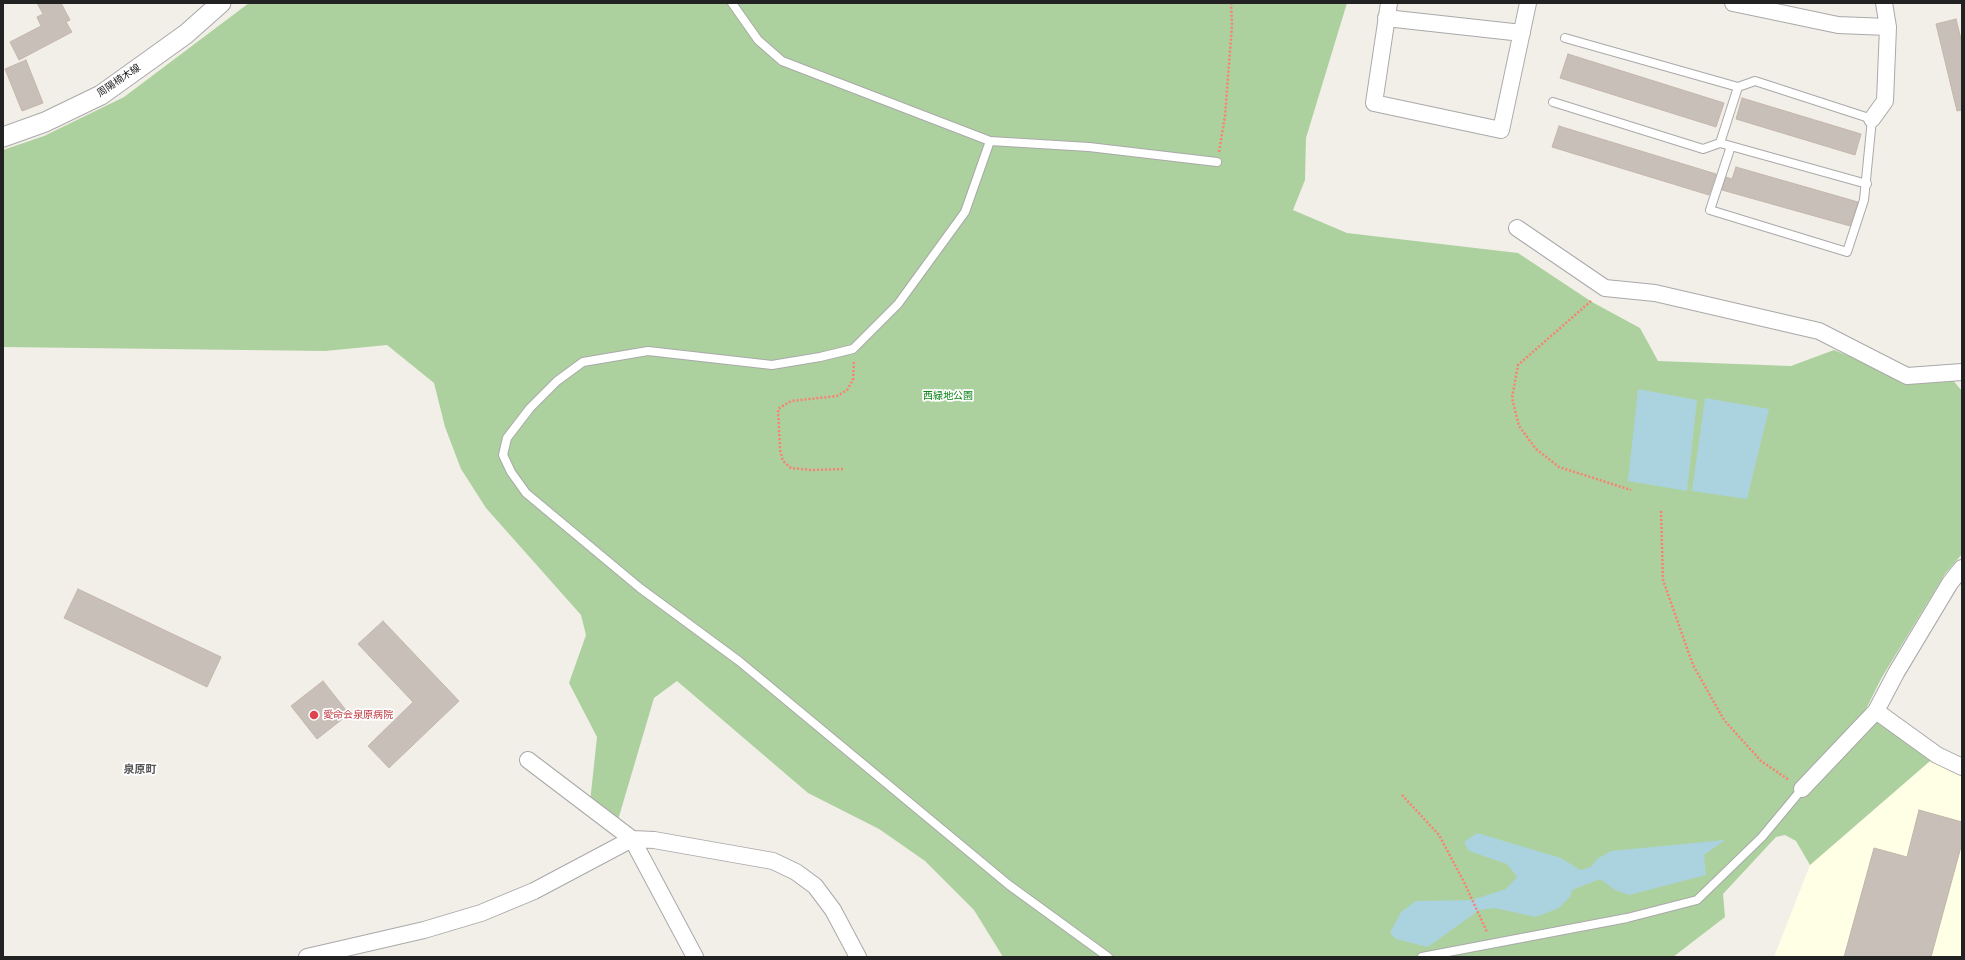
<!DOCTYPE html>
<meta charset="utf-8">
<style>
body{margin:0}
#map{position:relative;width:1965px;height:960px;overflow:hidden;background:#f2efe9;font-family:"Roboto Condensed",sans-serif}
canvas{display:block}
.frame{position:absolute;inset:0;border:4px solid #222;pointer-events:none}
</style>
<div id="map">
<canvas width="1965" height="960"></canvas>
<div class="frame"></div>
</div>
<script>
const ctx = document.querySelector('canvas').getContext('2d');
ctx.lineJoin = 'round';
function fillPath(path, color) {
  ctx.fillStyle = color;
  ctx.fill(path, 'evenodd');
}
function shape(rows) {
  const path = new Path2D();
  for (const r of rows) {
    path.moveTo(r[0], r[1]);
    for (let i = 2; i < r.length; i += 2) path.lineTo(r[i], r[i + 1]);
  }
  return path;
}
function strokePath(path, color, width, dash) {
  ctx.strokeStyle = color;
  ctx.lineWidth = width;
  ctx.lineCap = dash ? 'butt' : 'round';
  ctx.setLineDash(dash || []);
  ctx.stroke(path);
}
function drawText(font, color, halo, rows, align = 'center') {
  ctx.font = font + ' "Roboto Condensed","Noto Sans JP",sans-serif';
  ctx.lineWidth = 3.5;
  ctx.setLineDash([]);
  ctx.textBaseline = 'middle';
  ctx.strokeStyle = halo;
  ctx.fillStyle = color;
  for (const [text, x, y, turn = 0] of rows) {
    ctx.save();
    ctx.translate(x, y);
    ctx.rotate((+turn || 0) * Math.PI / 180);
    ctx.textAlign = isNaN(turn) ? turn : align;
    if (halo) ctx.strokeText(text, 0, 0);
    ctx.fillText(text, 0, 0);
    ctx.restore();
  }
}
const education = shape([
 [1937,755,1962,767,1962,957,1774,957,1810,865]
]);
const forest = shape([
 [249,3,1347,3,1306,138,1305,180,1293,210,1347,233,1518,253,1592,302,1640,328,1658,361,1791,366,1834,350,1902,378,1951,378,1962,391,1962,554,1945,574,1882,677,1864,713,1937,755,1810,865,1796,841,1785,835,1776,837,1723,894,1725,917,1673,957,1003,957,974,910,925,861,879,829,808,793,677,681,654,698,618,820,590,802,597,737,569,683,586,635,581,615,486,508,461,469,445,427,434,383,387,345,325,351,3,347,3,150,44,136,124,97]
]);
const water = shape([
 [1638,389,1697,400,1687,491,1628,481],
 [1705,398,1769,409,1747,499,1692,491],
 [1477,833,1561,858,1580,870,1591,867,1597,859,1611,851,1725,840,1704,855,1706,875,1629,895,1615,890,1600,879,1572,890,1570,897,1559,908,1536,917,1495,908,1479,910,1428,947,1396,939,1390,933,1401,912,1416,901,1472,900,1506,889,1517,877,1507,864,1469,851,1464,842]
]);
const building = shape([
 [37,3,61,3,70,20,66,22,72,32,19,60,10,42,41,26,37,17,43,14,37,3],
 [1956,19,1962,43,1962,110,1957,111,1936,24,1956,19],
 [1568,54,1724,103,1716,127,1560,78,1568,54],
 [26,60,43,103,22,111,5,69,26,60],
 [1742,98,1861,134,1855,155,1736,119,1742,98],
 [1559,126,1716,174,1709,195,1552,147,1559,126],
 [1736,167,1858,202,1850,226,1722,190,1726,177,1732,179,1736,167],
 [78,589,221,657,207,687,64,618,78,589],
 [383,621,459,701,389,768,368,746,413,702,358,644,383,621],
 [323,681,349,714,317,739,291,706,323,681],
 [1919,810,1962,822,1962,843,1931,957,1844,957,1874,848,1907,857,1919,810]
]);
const path = shape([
 [1219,152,1225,116,1232,25,1231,3],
 [1591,301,1518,365,1512,398,1519,426,1536,449,1559,467,1631,490],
 [843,469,812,470,791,468,783,461,780,450,778,409,791,401,837,396,847,390,853,380,854,361],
 [1661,511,1663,580,1693,665,1724,720,1761,761,1789,780],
 [1402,795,1439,835,1464,882,1487,932]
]);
const service = shape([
 [732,3,758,40,782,61,990,141,1089,147,1217,162],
 [1565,38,1738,87,1755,81,1872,119,1864,200,1847,252,1710,210,1731,146],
 [1553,102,1703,149,1720,143,1867,184],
 [990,141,965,212,898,304,853,349,820,357,772,365,648,351,583,362,557,381,530,408,507,438,503,455,511,472,526,493,640,588,739,661,1009,885,1108,957],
 [1720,143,1738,87],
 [1422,957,1627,918,1697,900,1762,837,1802,789]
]);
const minor = shape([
 [1389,3,1374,103,1501,130,1528,3],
 [1733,3,1838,25,1888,27],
 [1386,18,1522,33],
 [1872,119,1885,101,1888,27,1884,3],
 [1517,228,1605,288,1655,293,1819,331,1907,376,1962,372],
 [1876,711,1937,755,1962,767],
 [528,760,632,839,695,957],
 [1802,789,1876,711,1896,673,1950,583,1962,568],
 [307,957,424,930,481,913,534,891,632,839,654,840,773,861,796,872,815,886,833,910,858,957]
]);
const tertiary = shape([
 [3,137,45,122,101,95,186,34,221,3]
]);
const markers = [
 [314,715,5,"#e0444e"]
];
const streetNames = [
 ["周陽楠木線",119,81,-34]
];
const parkNames = [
 ["西緑地公園",948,396]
];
const healthNames = [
 ["愛命会泉原病院",323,715]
];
const neighbourhoodNames = [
 ["泉原町",140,770]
];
fillPath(education, '#ffffe5');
fillPath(forest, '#add19e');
fillPath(water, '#aad3df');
fillPath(building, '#c7bfb8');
strokePath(building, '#c4b6ab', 1);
strokePath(service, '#a9a9a9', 10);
strokePath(minor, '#a9a9a9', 18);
strokePath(tertiary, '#a9a9a9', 21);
strokePath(path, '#fa8072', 2.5, [2, 2]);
strokePath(service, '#fff', 8);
strokePath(minor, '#fff', 16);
strokePath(tertiary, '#fff', 19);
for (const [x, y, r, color] of markers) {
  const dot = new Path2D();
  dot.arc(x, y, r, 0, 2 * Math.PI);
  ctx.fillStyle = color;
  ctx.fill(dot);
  strokePath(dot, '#fff', 1.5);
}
drawText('10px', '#222', '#fff', streetNames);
drawText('10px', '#0c8416', '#fff', parkNames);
drawText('10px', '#be3a42', '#fff', healthNames, 'left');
drawText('bold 11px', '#555', '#fff', neighbourhoodNames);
</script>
